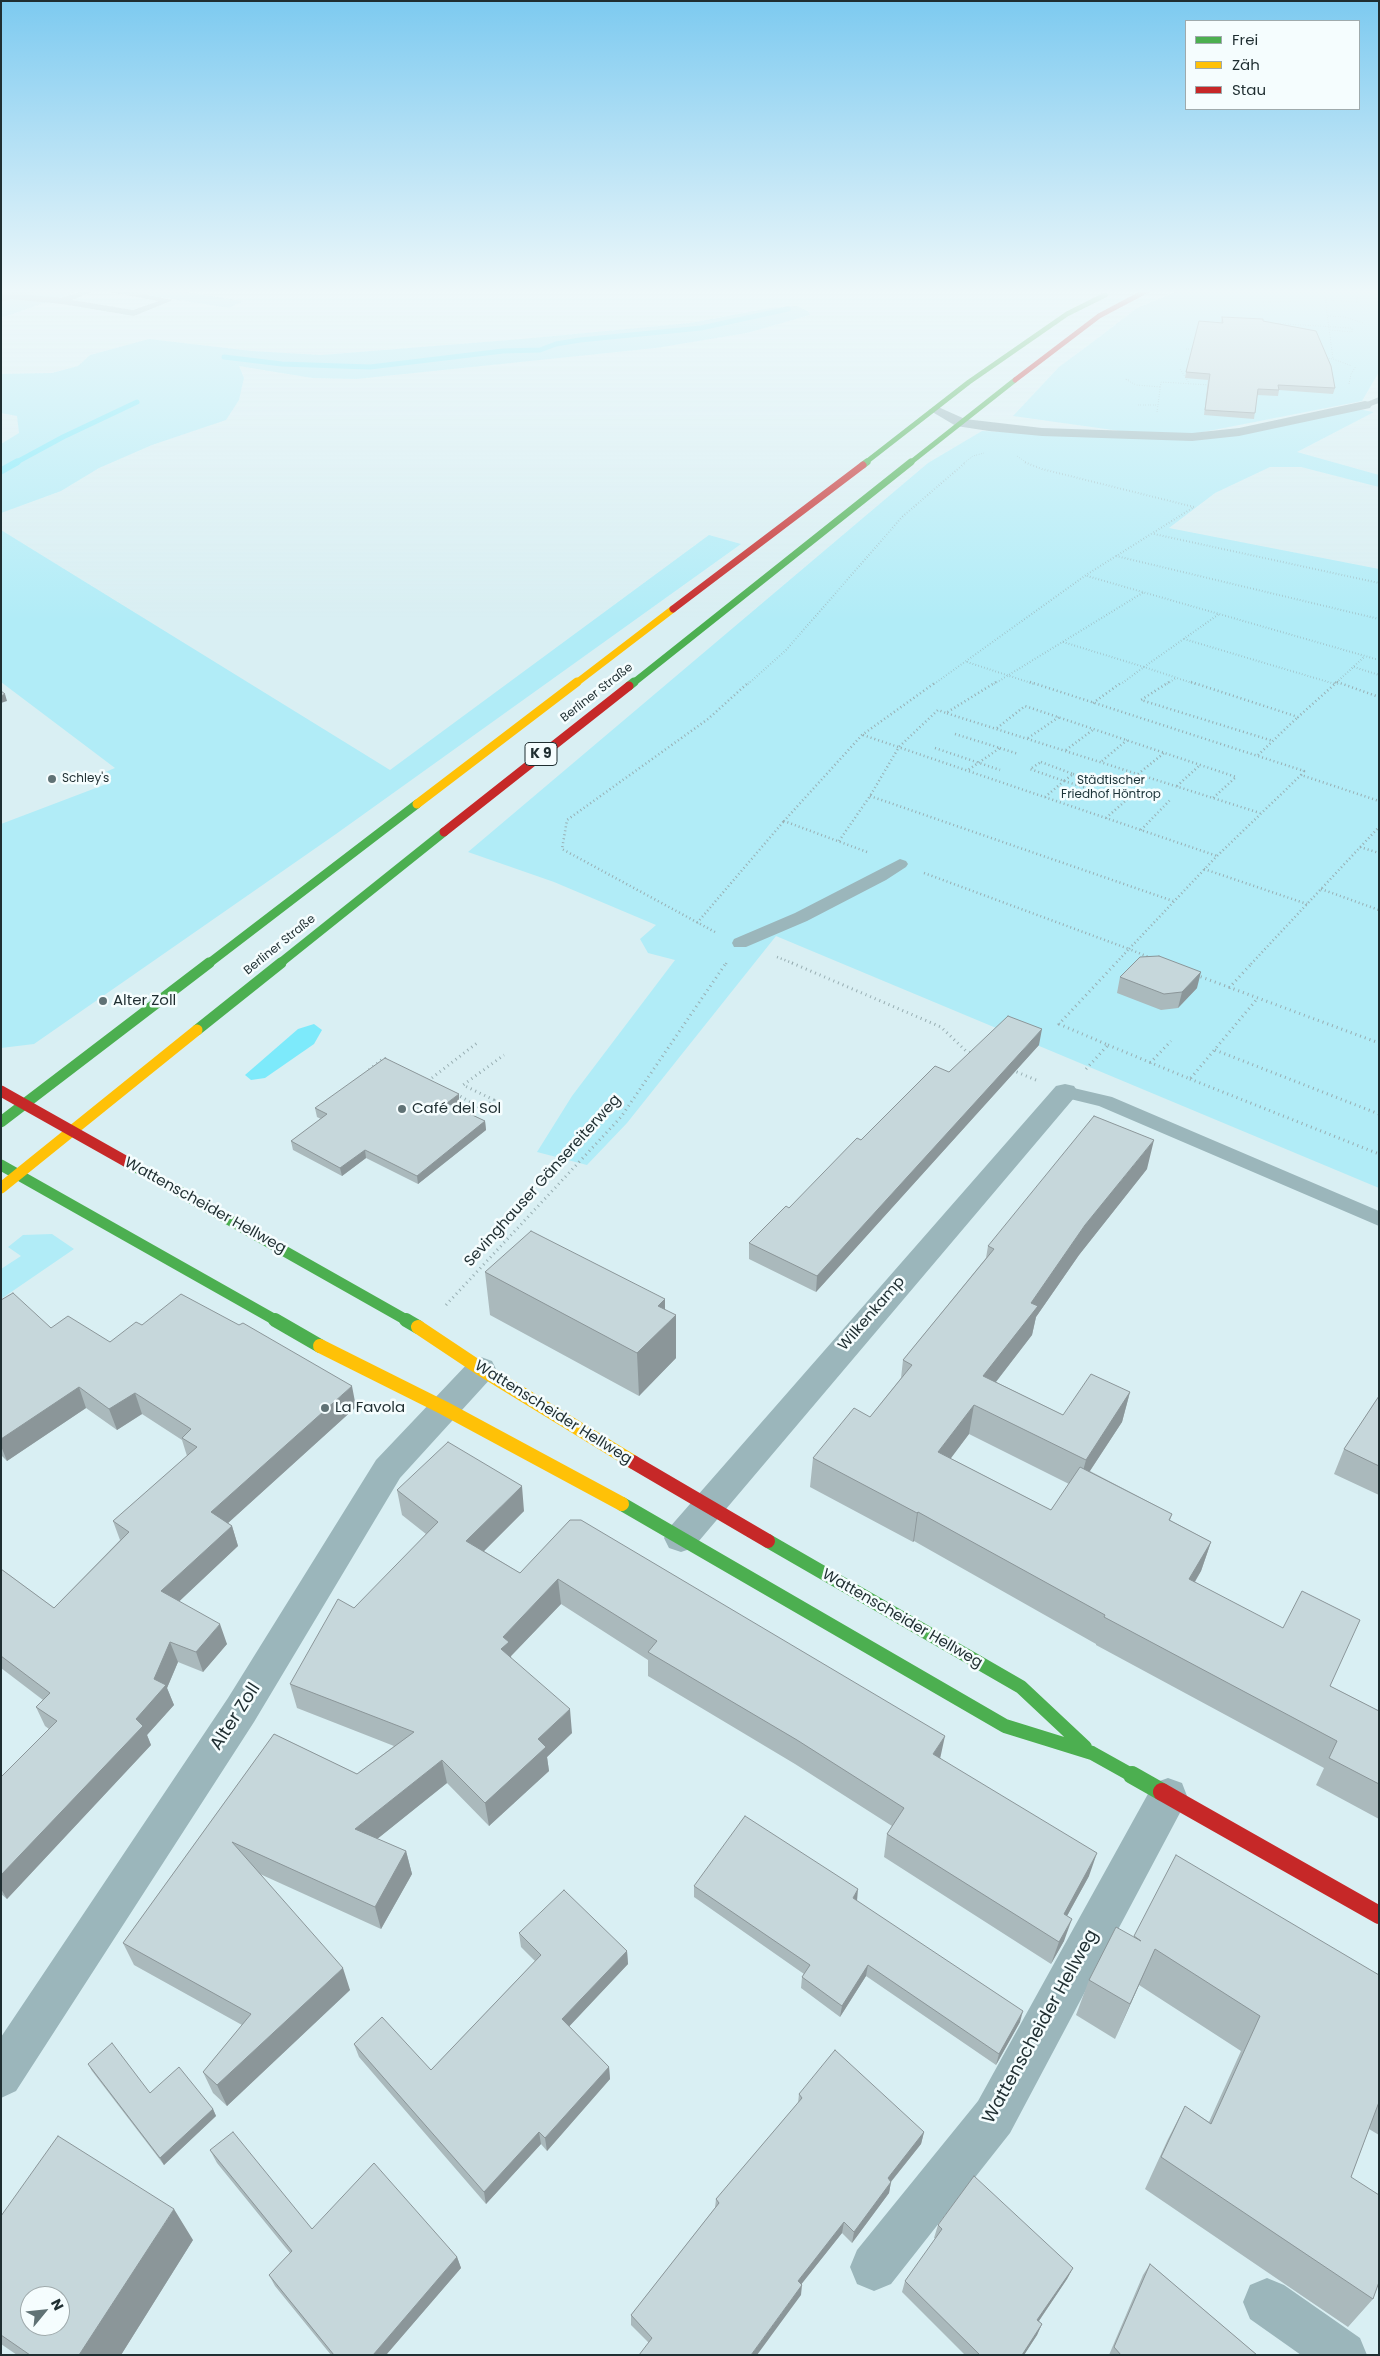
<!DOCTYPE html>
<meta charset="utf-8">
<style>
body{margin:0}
#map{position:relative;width:1380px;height:2356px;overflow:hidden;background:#d9eff3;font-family:Poppins,sans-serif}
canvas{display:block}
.frame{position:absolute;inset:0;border:2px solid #1f2e31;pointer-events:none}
.legend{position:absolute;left:1185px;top:20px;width:175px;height:90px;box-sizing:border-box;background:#f5fdfe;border:1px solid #9faaac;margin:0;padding:6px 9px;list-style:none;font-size:15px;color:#1f2e31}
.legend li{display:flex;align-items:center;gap:10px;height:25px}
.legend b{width:25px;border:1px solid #9faaac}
.north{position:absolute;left:20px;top:2286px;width:50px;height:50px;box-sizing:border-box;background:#f5fdfe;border:1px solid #9faaac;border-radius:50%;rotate:62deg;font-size:14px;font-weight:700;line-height:20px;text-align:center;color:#1f2e31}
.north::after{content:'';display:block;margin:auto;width:18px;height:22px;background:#607275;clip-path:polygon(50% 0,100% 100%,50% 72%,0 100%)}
</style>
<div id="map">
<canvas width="1380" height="2356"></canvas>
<div class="frame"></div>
<ul class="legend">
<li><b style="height:6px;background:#4caf50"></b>Frei</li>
<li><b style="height:6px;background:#ffc107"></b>Zäh</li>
<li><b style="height:6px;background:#c62828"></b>Stau</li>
</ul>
<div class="north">N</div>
</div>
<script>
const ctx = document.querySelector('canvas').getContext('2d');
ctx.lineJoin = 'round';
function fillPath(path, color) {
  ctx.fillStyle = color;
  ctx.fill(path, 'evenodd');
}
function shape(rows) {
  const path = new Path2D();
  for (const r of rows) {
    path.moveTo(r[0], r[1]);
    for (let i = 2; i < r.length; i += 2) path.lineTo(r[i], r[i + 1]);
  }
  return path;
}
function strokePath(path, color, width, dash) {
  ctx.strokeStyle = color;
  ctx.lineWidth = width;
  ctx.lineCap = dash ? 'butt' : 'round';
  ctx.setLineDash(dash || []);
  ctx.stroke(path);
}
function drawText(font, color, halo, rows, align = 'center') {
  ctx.font = font + ' Poppins,sans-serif';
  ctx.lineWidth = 5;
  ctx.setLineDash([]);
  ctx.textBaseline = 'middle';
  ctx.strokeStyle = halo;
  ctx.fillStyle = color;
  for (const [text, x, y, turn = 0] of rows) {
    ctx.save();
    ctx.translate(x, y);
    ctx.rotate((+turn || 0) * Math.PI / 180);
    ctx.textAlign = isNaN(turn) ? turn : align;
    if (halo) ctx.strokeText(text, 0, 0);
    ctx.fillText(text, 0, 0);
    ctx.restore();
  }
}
const green = shape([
 [4,290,81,290,1,318,1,291],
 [116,290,172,290,243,301,229,308],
 [1180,290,1375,290,1379,307,1379,372,1362,401,1188,435,1120,431,1013,416,1059,367,1098,338,1137,308],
 [797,306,808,311,810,315,747,333,656,348,356,379,312,378,239,366,244,378,239,400,226,420,152,445,99,468,61,491,1,513,1,444,19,433,17,416,1,413,1,374,52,373,78,366,90,355,149,339,252,351,321,355,522,339,690,323,770,308],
 [1352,408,1374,412,1297,452,1379,475,1379,487,1301,467,1270,467,1215,493,1169,528,1379,569,1379,1188,776,936,627,1123,587,1165,537,1152,572,1096,675,960,648,953,640,939,656,925,554,882,468,852,928,463,982,431,1196,440],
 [1,530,390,770,709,535,741,544,336,834,34,1044,1,1048,1,824,109,783,98,775,115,768,1,682],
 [52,1234,74,1249,1,1299,1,1269,21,1256,8,1247,23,1235]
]);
const water = shape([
 [314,1024,322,1030,314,1044,265,1078,251,1080,245,1075,298,1029]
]);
const streamFar1 = shape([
 [224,357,282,364,370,367,503,351,540,350,556,344,580,340,701,328,788,309],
 [15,463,63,437,137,402]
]);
const stream = shape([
 [1,471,17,462]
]);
const pathFar3 = shape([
 [1324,290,1333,359,1352,366],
 [1326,300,1358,302,1356,298,1360,298],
 [1263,302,1300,301,1300,290,1324,292],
 [1328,316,1345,317,1363,323],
 [1268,323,1352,328,1352,332,1330,330],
 [1186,349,1194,349],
 [1324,358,1333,359],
 [1180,369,1189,383],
 [1129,380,1125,379,1136,385,1161,387],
 [1349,384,1351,374,1356,366],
 [1138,405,1158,405],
 [1157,412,1161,382,1210,385],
 [1017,456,1027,463],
 [964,463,973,456,984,453]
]);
const pathFar2 = shape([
 [1154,534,1379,583],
 [1116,556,1379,619],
 [1087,576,1379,660],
 [1184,639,1335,684],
 [1063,642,1144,667,1121,684],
 [967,662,1034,684],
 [1354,667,1379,675],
 [748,684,786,650,902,517,966,462],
 [934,684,1086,575,1194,507,1042,469,1024,462],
 [994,684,1144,592],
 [1167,684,1176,678],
 [1195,684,1144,667,1219,614],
 [1338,684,1336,683,1365,656]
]);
const pathFar1 = shape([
 [996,682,946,713,1260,813],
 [1030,682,1304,771,1301,775,1379,801],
 [1169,682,1141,700,1273,741],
 [1191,682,1298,717,1336,683,1334,682],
 [1337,682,1379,697],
 [1093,703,1122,682],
 [997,728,1025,706,1236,777,1213,798],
 [955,734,1000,748,968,770],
 [863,735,1217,856],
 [1028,738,1059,717],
 [935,748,1000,770],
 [1000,748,1018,754],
 [1066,750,1094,729],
 [1258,755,1298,717],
 [1102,761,1127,740],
 [1041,762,1073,774,1064,781,1030,769,1041,762],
 [1073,774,1108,785],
 [1138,774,1164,753],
 [1064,781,1093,790],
 [1177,786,1200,765],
 [870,796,1173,901],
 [1045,797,1064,781],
 [1106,818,1139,789],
 [1141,830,1170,800],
 [839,841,870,796,899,747,938,710,946,713],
 [1360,847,1379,853],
 [867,852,784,821,862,735,936,682],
 [1204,869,1307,904],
 [924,873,1129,949,1115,964],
 [1321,889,1379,910],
 [697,923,784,821],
 [715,932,562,849,567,820,708,719,749,682],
 [777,957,795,964],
 [1151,958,1129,949,1217,856,1301,775],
 [726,964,727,962],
 [1251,964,1379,827]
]);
const path = shape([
 [792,963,941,1027,966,1051,973,1054],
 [1196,975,1379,1043],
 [1229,988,1252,963],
 [1108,1045,1190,1079,1257,999],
 [1215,1050,1379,1114],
 [1150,1063,1171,1041],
 [1086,1069,1108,1045,1059,1024,1116,963],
 [369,1070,384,1058,388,1060],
 [1012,1070,1036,1080],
 [1190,1079,1379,1154],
 [428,1081,477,1043],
 [456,1094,483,1109,494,1100,463,1085,504,1055],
 [446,1305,621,1117,726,963]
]);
const lane = shape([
 [86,290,97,290,72,300,133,310,159,301,109,292,105,290,123,290,173,300,134,316,62,304,10,299,6,296,10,293,61,298,86,290],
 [1379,397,1379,403,1365,408,1360,405,1379,397],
 [900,859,906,861,908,864,906,867,886,880,807,921,746,947,734,947,732,943,734,939,795,913,900,859],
 [1065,1086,1112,1097,1379,1211,1379,1226,1099,1106,1058,1096,1056,1092,1058,1088,1065,1086]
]);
const street = shape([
 [18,290,35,290,33,292,1,302,1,295,18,290],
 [1365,401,1370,402,1372,405,1370,408,1239,436,1192,441,1042,436,989,431,956,426,929,410,936,406,965,419,1042,428,1192,433,1239,428,1365,401],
 [1065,1084,1074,1086,1078,1092,1074,1098,693,1548,681,1552,669,1548,664,1538,669,1528,1056,1086,1065,1084],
 [481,1357,492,1361,496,1369,492,1377,400,1478,254,1722,16,2091,1,2098,1,2037,228,1698,376,1460,470,1361,481,1357],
 [1168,1778,1182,1783,1187,1796,1182,1809,1010,2133,891,2284,874,2291,857,2284,850,2267,857,2250,978,2101,1154,1783,1168,1778],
 [1267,2278,1284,2285,1360,2338,1367,2355,1301,2355,1250,2319,1243,2302,1250,2285,1267,2278]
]);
const fastFar5 = shape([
 [865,463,969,382,1067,314,1105,295],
 [910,463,1015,380]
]);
const fastFar4 = shape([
 [863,465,867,462],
 [632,684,911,462]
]);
const fastFar3 = shape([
 [629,686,634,682],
 [208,964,417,804],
 [279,964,444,832]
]);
const fastFar2 = shape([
 [197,1030,281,963],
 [1,1122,209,963],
 [127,1162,408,1321],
 [1,1165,277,1321]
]);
const fastFar1 = shape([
 [275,1320,320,1346],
 [406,1320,418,1327],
 [622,1504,1005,1726,1092,1753,1135,1777],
 [768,1541,1021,1687,1085,1747]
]);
const fast = shape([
 [1132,1775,1162,1792]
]);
const slowFar3 = shape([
 [575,684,673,609]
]);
const slowFar2 = shape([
 [417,804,577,682]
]);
const slowFar1 = shape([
 [1,1188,197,1030]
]);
const slow = shape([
 [418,1327,481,1369,633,1462],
 [320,1346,444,1408,622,1504]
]);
const jamFar5 = shape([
 [1015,380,1099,316,1148,290]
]);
const jamFar4 = shape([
 [673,609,863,465]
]);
const jamFar3 = shape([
 [444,832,629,686]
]);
const jamFar2 = shape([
 [1,1091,127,1162]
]);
const jamFar1 = shape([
 [633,1462,768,1541]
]);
const jam = shape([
 [1162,1792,1379,1915]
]);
const wall = shape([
 [1222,317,1263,321,1335,388,1333,394,1279,390,1278,396,1257,395,1254,419,1204,415,1208,380,1185,378,1186,372,1221,323],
 [1120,977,1197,988,1178,1008,1161,1010,1117,993],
 [1039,1045,816,1292,749,1259,749,1243,789,1208,861,1140,949,1072],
 [459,1102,454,1106,485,1121,486,1130,418,1184,366,1158,342,1176,293,1150,291,1141,321,1119,317,1117,315,1108],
 [1147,1169,1079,1255,1036,1317,1032,1335,996,1382,1063,1415,1130,1392,1122,1422,1090,1471,1172,1514,1170,1520,1211,1542,1201,1571,1195,1582,1330,1686,1379,1711,1379,1819,1316,1785,1324,1768,1096,1645,1096,1644,914,1541,913,1542,810,1487,813,1458,870,1417,901,1378,903,1360,986,1258,988,1246],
 [969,1434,1069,1484,1051,1510,950,1458],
 [485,1272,665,1310,676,1358,639,1396,490,1315],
 [1,1300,51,1328,110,1342,142,1325,356,1407,228,1523,232,1526,238,1546,179,1601,227,1644,203,1672,178,1662,167,1688,174,1705,147,1735,151,1745,7,1899,1,1894,1,1777,49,1729,45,1726,36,1707,43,1700,1,1668,1,1569,54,1608,120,1540,113,1521,187,1456,182,1440,142,1414,117,1430,86,1408,7,1461,1,1455],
 [1379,1396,1379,1495,1334,1474,1344,1449],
 [397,1490,524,1511,484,1551,520,1573,570,1520,940,1759,1089,1876,1067,1916,1064,1941,1051,1964,884,1857,887,1834,892,1826,795,1764,648,1676,648,1660,561,1604,511,1656,511,1658,572,1733,547,1757,549,1771,489,1826,447,1783,377,1839,406,1851,412,1874,381,1929,260,1874,350,1990,227,2106,213,2093,203,2072,242,2025,134,1965,123,1943,274,1734,357,1774,394,1746,297,1708,290,1684,426,1534,402,1515],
 [694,1886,857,1901,1020,2022,996,2065,866,1976,840,2017,801,1988,802,1977,804,1974,694,1897],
 [519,1933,627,1951,628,1964,569,2026,609,2067,610,2079,547,2151,541,2144,486,2204,359,2057,354,2044,431,2070,535,1961,521,1947],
 [1134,1937,1379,1975,1379,2135,1369,2129,1351,2177,1373,2299,1348,2327,1145,2189,1168,2139,1185,2106,1209,2122,1241,2051,1139,1985,1115,2039,1076,2015,1089,1980],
 [88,2064,150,2093,213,2109,216,2116,164,2165,92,2071],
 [799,2094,924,2132,921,2144,891,2182,889,2193,852,2243,842,2233,801,2284,801,2295,649,2343,631,2325,631,2315,715,2208,716,2199,798,2103],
 [210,2150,312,2229,457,2257,461,2268,386,2355,331,2355,275,2286,269,2275,290,2253,217,2163],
 [1,2216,193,2240,121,2355,17,2355,1,2344],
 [938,2225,1073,2268,1067,2279,1039,2321,1042,2324,1037,2335,1024,2355,965,2355,902,2292,905,2281,936,2239,934,2238],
 [1150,2264,1257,2355,1109,2355,1143,2275]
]);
const shadedWall = shape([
 [5,694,7,701,1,703,1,696],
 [1201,972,1197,988,1178,1008,1182,992],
 [1042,1029,1039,1045,816,1292,817,1276],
 [459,1094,459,1102,448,1111,447,1103],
 [485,1121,486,1130,418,1184,417,1176],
 [1154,1140,1147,1169,1079,1255,1036,1317,1032,1335,978,1405,983,1376,1031,1303,1085,1225],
 [365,1150,366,1158,342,1176,340,1168],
 [665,1299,665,1326,676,1315,676,1358,639,1396,637,1353,658,1306],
 [352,1386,356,1407,217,1533,211,1512],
 [79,1387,86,1408,7,1461,1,1446,1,1439],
 [1130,1392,1122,1422,1078,1489,1086,1460],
 [135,1393,142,1414,117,1430,109,1409],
 [974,1405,969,1434,934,1481,938,1452],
 [522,1486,524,1511,470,1565,466,1541],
 [918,1512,914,1541,913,1542,917,1513],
 [232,1526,238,1546,168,1612,161,1591],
 [1211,1542,1201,1571,1179,1608,1189,1579],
 [558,1579,561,1604,511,1656,512,1666,501,1649,503,1637],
 [220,1624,227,1644,203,1672,196,1652],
 [170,1642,178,1662,167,1688,174,1705,147,1735,151,1745,7,1899,1,1889,1,1875,154,1679],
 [570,1709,572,1733,547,1757,549,1771,489,1826,485,1803,538,1739],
 [945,1736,940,1759,933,1754],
 [442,1760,447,1783,361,1852,355,1829],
 [406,1851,412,1874,381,1929,375,1907],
 [1097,1853,1089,1876,1056,1936,1064,1914],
 [858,1889,857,1901,853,1898],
 [1072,1919,1064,1941,1051,1964,1059,1942],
 [1155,1949,1115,2039,1130,2004],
 [627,1951,628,1964,564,2032,562,2019],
 [868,1965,866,1976,840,2017,842,2006],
 [343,1968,350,1990,227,2106,217,2085],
 [1023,2011,1020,2022,996,2065,999,2054],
 [609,2067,610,2079,547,2151,545,2138],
 [213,2109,216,2116,164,2165,160,2158],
 [539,2132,541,2144,486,2204,484,2192],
 [924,2132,921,2144,885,2189,888,2178],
 [891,2182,889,2193,852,2243,854,2232],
 [174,2209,193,2240,121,2355,79,2355],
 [844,2222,842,2233,796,2291,798,2281],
 [457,2257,461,2268,386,2355,373,2355],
 [1073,2268,1067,2279,1032,2331,1037,2320],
 [802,2285,801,2295,757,2355,751,2355],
 [1042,2324,1037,2335,1024,2355,1022,2355]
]);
const building = shape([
 [1222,317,1263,319,1263,321,1316,331,1331,366,1335,388,1278,385,1279,390,1258,389,1255,413,1205,410,1210,374,1186,372,1199,321,1223,323,1222,317],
 [1,691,5,694,1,696,1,691],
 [1159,956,1201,972,1182,992,1164,994,1120,977,1140,957,1159,956],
 [1008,1016,1042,1029,817,1276,749,1243,786,1206,789,1208,857,1138,861,1140,935,1066,949,1072,1008,1016],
 [385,1058,459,1094,447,1103,485,1121,417,1176,365,1150,340,1168,291,1141,327,1114,315,1108,385,1058],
 [1094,1116,1154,1140,1085,1225,1031,1303,1038,1306,983,1376,1063,1415,1091,1374,1130,1392,1086,1460,974,1405,938,1452,1051,1510,1080,1467,1172,1514,1169,1520,1211,1542,1189,1579,1283,1628,1302,1591,1360,1620,1330,1686,1379,1711,1379,1784,1329,1758,1337,1741,1104,1617,1105,1615,918,1512,917,1513,813,1458,854,1408,870,1417,912,1365,903,1360,994,1249,988,1246,1094,1116],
 [531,1231,665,1299,658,1306,676,1315,637,1353,485,1272,531,1231],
 [13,1293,51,1328,68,1316,110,1342,136,1322,142,1325,181,1294,239,1325,243,1323,352,1386,211,1512,232,1526,161,1591,220,1624,196,1652,170,1642,154,1679,166,1685,136,1719,143,1726,1,1875,1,1777,57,1721,36,1707,50,1693,1,1656,1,1569,54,1608,129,1532,113,1521,197,1447,182,1438,191,1429,135,1393,109,1409,79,1387,1,1439,1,1300,13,1293],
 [1379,1396,1379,1466,1344,1449,1379,1396],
 [448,1442,522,1486,466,1541,520,1573,570,1520,581,1520,945,1736,933,1754,1097,1853,1064,1914,1072,1919,1059,1942,887,1834,904,1808,797,1740,648,1652,657,1641,558,1579,503,1637,509,1642,501,1649,570,1709,538,1739,546,1747,485,1803,442,1760,355,1829,406,1851,375,1907,232,1842,343,1968,217,2085,203,2072,251,2014,123,1943,274,1734,357,1774,414,1732,290,1684,338,1599,354,1608,438,1522,397,1490,448,1442],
 [745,1816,858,1889,853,1898,1023,2011,999,2054,868,1965,842,2006,802,1977,810,1965,694,1886,745,1816],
 [1176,1855,1379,1975,1379,2102,1351,2177,1379,2195,1379,2282,1373,2299,1161,2157,1185,2106,1211,2124,1260,2016,1155,1949,1130,2004,1089,1980,1116,1927,1141,1941,1134,1936,1176,1855],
 [564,1890,627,1951,562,2019,609,2067,545,2138,539,2132,484,2192,354,2044,382,2017,431,2070,541,1955,519,1933,564,1890],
 [112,2043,150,2093,179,2067,213,2109,160,2158,88,2064,112,2043],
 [835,2050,924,2132,888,2178,891,2182,854,2232,844,2222,798,2281,802,2285,751,2355,639,2355,652,2338,631,2315,719,2203,716,2199,802,2098,799,2094,835,2050],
 [233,2132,312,2229,374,2163,457,2257,373,2355,334,2355,269,2275,292,2251,210,2150,233,2132],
 [58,2136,174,2209,79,2355,30,2355,1,2335,1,2216,58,2136],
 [30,2296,60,2296,60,2326,30,2326,30,2296],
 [974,2176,1073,2268,1037,2320,1042,2324,1022,2355,980,2355,905,2281,942,2229,938,2225,974,2176],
 [1150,2264,1257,2355,1121,2355,1114,2347,1150,2264]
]);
const markers = [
 [52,779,5,"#607275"],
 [103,1001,5,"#607275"],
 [402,1109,5,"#607275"],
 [325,1408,5,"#607275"]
];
const farStreetnames = [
 ["Berliner Straße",597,693,-38],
 ["Berliner Straße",280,945,-39]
];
const farPoinames = [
 ["Schley's",62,779]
];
const farParknames = [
 ["Städtischer",1111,781],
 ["Friedhof Höntrop",1111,795]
];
const shields = [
 [541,754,32]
];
const shieldNames = [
 ["K 9",541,754]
];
const poiNames = [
 ["Alter Zoll",113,1001],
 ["Café del Sol",412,1109],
 ["La Favola",335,1408]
];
const streetNames = [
 ["Sevinghauser Gänsereiterweg",543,1181,-48],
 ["Wattenscheider Hellweg",205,1206,29],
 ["Wilkenkamp",872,1314,-49],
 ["Wattenscheider Hellweg",553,1413,32],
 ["Wattenscheider Hellweg",902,1619,30]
];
const nearStreetnames = [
 ["Alter Zoll",236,1717,-57],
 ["Wattenscheider Hellweg",1041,2027,-61]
];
fillPath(green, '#b1ecf7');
fillPath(water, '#7deafb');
strokePath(streamFar1, '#7deafb', 5);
strokePath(stream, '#7deafb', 7);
strokePath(pathFar3, '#98aeb2', 1, [0.5, 2]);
strokePath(pathFar2, '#98aeb2', 2, [0.5, 2.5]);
strokePath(pathFar1, '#98aeb2', 2.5, [1, 3]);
strokePath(path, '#98aeb2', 3, [1, 4]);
fillPath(lane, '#9bb6bb');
fillPath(street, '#9bb6bb');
strokePath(fastFar5, '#4caf50', 5);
strokePath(fastFar4, '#4caf50', 7);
strokePath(fastFar3, '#4caf50', 9);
strokePath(fastFar2, '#4caf50', 11);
strokePath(fastFar1, '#4caf50', 14);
strokePath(fast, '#4caf50', 18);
strokePath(slowFar3, '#ffc107', 7);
strokePath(slowFar2, '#ffc107', 9);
strokePath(slowFar1, '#ffc107', 11);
strokePath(slow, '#ffc107', 14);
strokePath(jamFar5, '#c62828', 5);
strokePath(jamFar4, '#c62828', 7);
strokePath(jamFar3, '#c62828', 9);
strokePath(jamFar2, '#c62828', 11);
strokePath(jamFar1, '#c62828', 14);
strokePath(jam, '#c62828', 18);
fillPath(wall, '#aab9bc');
fillPath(shadedWall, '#8b9699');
fillPath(building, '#c6d7db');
strokePath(building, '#8b9699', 1);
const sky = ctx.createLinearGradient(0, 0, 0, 620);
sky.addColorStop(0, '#7dcaf0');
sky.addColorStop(0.47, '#eef8fa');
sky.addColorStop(1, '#eef8fa00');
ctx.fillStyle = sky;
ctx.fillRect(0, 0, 1380, 620);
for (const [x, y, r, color] of markers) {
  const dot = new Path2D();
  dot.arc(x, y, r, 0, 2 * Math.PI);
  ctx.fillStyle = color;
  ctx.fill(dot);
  strokePath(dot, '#f5fdfe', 2);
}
drawText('12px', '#1f2e31', '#f5fdfe', farStreetnames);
drawText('12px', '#1f2e31', '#f5fdfe', farPoinames, 'left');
drawText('12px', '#1b3338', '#f5fdfe', farParknames);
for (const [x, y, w] of shields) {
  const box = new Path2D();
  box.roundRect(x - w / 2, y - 11.5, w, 23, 4);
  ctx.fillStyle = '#f5fdfe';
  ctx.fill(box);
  strokePath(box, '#1f2e31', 1);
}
drawText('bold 14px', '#1f2e31', null, shieldNames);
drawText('15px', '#1f2e31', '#f5fdfe', poiNames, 'left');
drawText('15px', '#1f2e31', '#f5fdfe', streetNames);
drawText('18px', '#1f2e31', '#f5fdfe', nearStreetnames);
</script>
